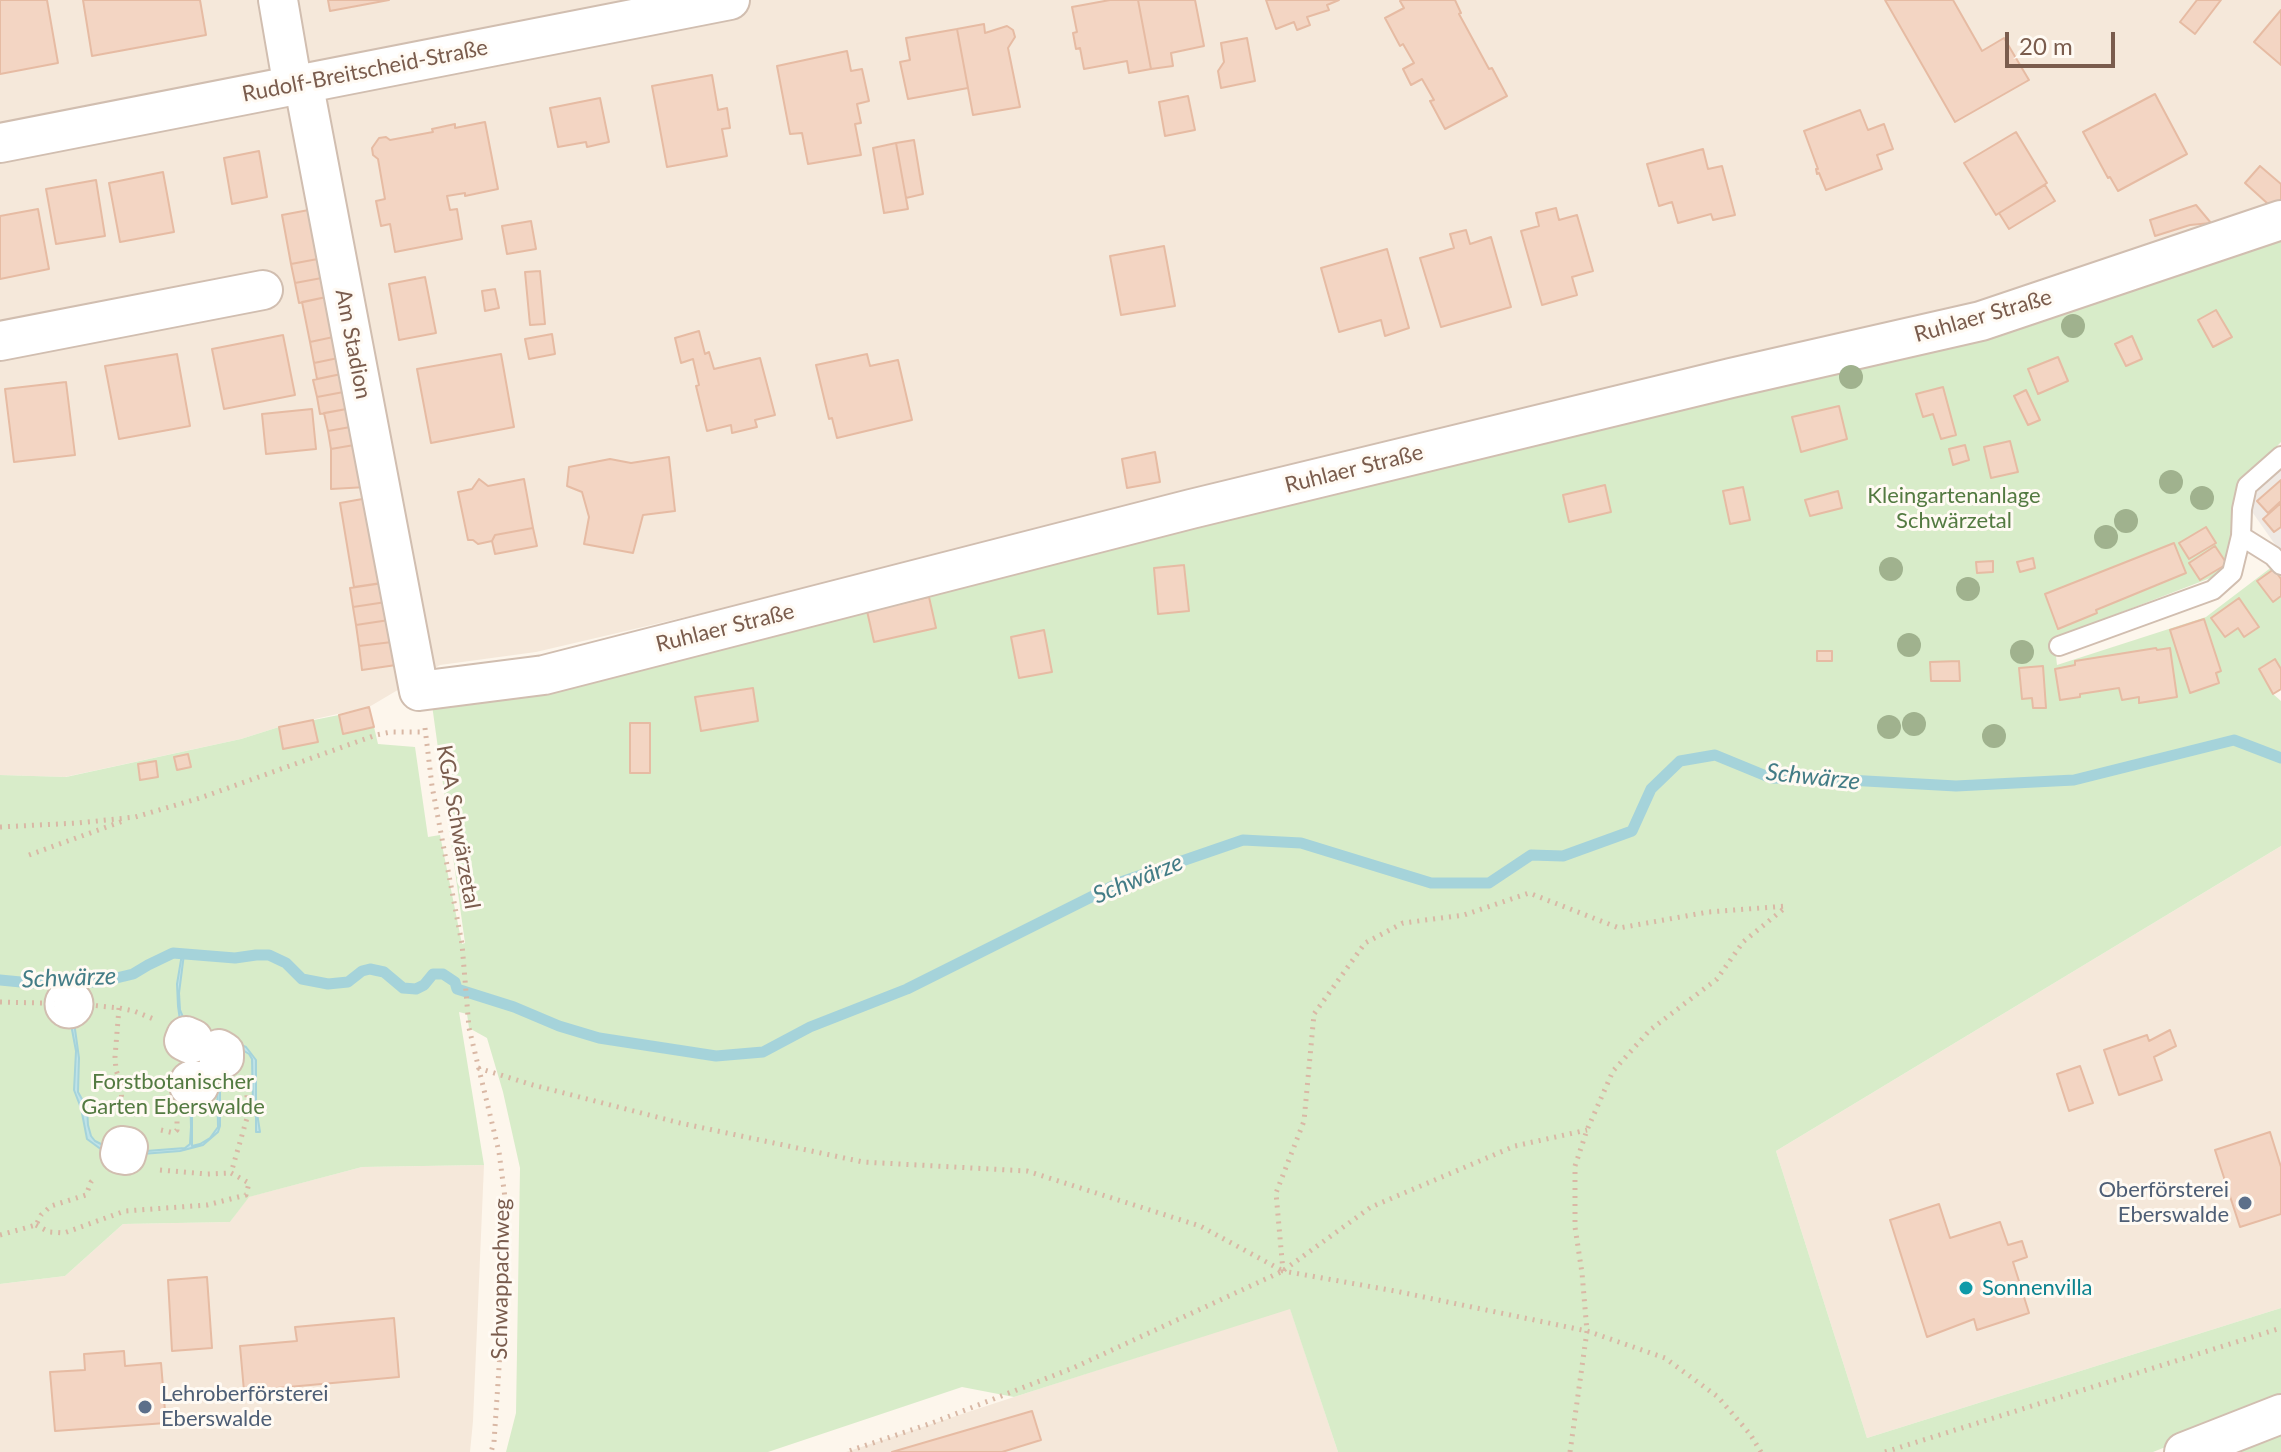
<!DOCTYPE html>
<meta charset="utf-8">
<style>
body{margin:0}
#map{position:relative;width:2281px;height:1452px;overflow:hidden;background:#fdf6ec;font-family:Lato,sans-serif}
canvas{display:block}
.scale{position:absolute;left:2005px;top:32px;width:110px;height:36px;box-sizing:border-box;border:4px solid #7a5c4d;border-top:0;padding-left:10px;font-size:24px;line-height:28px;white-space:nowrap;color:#7a5c4d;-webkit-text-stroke:6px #fffaf3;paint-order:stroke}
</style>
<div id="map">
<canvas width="2281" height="1452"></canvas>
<div class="scale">20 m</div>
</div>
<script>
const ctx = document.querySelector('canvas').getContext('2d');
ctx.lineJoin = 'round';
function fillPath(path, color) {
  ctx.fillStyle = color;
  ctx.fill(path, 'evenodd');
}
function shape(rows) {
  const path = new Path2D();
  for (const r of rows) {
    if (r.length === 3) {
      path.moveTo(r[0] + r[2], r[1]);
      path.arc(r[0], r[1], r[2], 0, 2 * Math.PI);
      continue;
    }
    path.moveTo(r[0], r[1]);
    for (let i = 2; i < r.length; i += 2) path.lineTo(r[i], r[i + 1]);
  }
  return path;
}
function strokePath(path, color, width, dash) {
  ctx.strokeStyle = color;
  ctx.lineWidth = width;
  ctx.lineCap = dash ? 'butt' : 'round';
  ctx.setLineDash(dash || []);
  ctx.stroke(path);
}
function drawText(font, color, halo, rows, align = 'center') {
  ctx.font = font + ' Lato,sans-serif';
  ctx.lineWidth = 6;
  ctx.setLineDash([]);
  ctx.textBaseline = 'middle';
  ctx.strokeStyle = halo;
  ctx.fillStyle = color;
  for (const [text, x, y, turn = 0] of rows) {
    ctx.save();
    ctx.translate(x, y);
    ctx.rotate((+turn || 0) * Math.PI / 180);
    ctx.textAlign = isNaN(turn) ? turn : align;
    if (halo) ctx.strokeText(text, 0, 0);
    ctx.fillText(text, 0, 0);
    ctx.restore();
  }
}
const residential = shape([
 [0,0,2281,0,2281,207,1970,310,1177,502,536,652,440,665,369,707,279,727,241,739,65,777,0,775],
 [2281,846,2281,1308,1867,1438,1776,1151],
 [484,1165,473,1421,470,1452,0,1452,0,1284,65,1276,123,1224,230,1222,248,1197,362,1167],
 [1290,1308,1338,1452,846,1452,1014,1397]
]);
const industrial = shape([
 [2281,467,2281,553,2248,506,2255,494]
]);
const green = shape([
 [2281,234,2281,442,2240,484,2226,572,2054,638,2057,665,2206,617,2277,563,2281,571,2281,689,2273,694,2281,701,2281,846,1776,1151,1867,1438,2281,1308,2281,1401,2153,1452,1338,1452,1290,1309,1014,1397,962,1387,768,1452,506,1452,516,1413,520,1168,503,1092,487,1038,469,1028,467,1014,459,1012,484,1165,362,1167,249,1197,230,1222,123,1224,65,1276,0,1284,0,775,66,777,241,739,279,727,339,715,344,734,374,727,378,744,415,747,428,837,440,835,462,944,465,943,432,705],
 [2281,1431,2281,1452,2225,1452]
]);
const water = shape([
 [182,954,184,954,179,993,180,1010,185,1022,246,1047,256,1060,256,1107,260,1132,256,1132,256,1117,253,1106,252,1059,249,1054,241,1049,220,1065,220,1126,218,1132,203,1145,180,1151,142,1154,102,1150,87,1139,81,1108,74,1090,76,1051,63,982,67,982,70,993,79,1058,78,1092,87,1108,88,1125,91,1136,95,1141,105,1146,146,1151,185,1148,190,1144,191,1127,190,1090,178,1006,177,984,182,954],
 [222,1042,217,1076,218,1127,210,1138,200,1144,192,1146,192,1088,187,1054,222,1042]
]);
const stream = shape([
 [0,980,31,983,100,982,133,974,148,965,173,953,235,958,256,955,269,955,286,963,302,979,328,984,348,982,362,971,370,969,384,972,403,988,416,989,424,985,433,974,443,974,455,982,457,989,514,1007,559,1026,599,1038,716,1056,763,1052,810,1027,907,989,1121,882,1243,840,1301,843,1431,883,1489,883,1531,855,1563,856,1632,831,1651,789,1680,761,1715,755,1771,778,1848,780,1956,786,2074,780,2234,740,2281,758]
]);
const building = shape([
 [0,0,47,0,58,63,0,74,0,0],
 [83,0,200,0,206,35,92,56,83,0],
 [328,0,389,0,330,11,328,0],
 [1110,0,1138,0,1151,69,1129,73,1127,61,1084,69,1080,48,1076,49,1073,33,1077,32,1072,7,1110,0],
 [1138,0,1195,0,1204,46,1171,53,1173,66,1151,69,1138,0],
 [1266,0,1339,0,1327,5,1329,10,1307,17,1310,25,1297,30,1294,22,1276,29,1266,0],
 [1402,0,1455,0,1461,13,1459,14,1489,69,1492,68,1507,96,1445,129,1430,101,1434,100,1422,79,1411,85,1403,69,1414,63,1403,44,1400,46,1385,18,1404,8,1400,1,1402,0],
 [1885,0,1953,0,1982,51,2004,38,2029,80,1955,122,1885,0],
 [2197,0,2221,0,2195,34,2180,22,2197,0],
 [2281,10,2281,65,2254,42,2281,10],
 [984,24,985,33,1007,26,1013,30,1015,37,1008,48,1020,107,973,115,957,29,984,24],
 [957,29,968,88,908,99,900,62,910,60,906,38,957,29],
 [1247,38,1255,81,1221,88,1218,71,1224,62,1221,43,1247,38],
 [847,51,851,71,862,69,869,101,857,104,861,123,855,124,861,155,808,164,802,133,790,134,777,66,847,51],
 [712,75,718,110,727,108,730,128,722,129,727,156,667,167,652,86,712,75],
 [2155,94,2187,154,2118,191,2110,177,2108,178,2083,132,2155,94],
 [1188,96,1195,130,1165,136,1159,102,1188,96],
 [600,98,609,142,587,147,586,142,558,147,550,108,600,98],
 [1860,110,1868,130,1884,124,1893,149,1877,155,1882,169,1826,190,1819,173,1817,174,1816,169,1818,169,1804,131,1860,110],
 [485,122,498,189,465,196,465,193,447,196,450,210,457,209,462,239,395,252,390,224,381,226,376,201,385,199,378,159,373,155,372,148,379,138,386,137,390,140,433,132,432,129,455,124,455,128,485,122],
 [2016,132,2047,183,1996,215,1964,163,2016,132],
 [914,140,923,194,906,198,896,143,914,140],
 [896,143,908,209,884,213,873,148,896,143],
 [1703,149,1708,169,1722,166,1735,215,1713,220,1711,214,1678,223,1672,202,1659,206,1647,164,1703,149],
 [259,151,267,197,232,204,224,158,259,151],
 [2260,166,2281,184,2281,212,2278,213,2245,183,2260,166],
 [163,172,174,232,120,242,109,183,163,172],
 [96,180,105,236,56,244,46,189,96,180],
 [2045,185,2055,201,2009,229,1999,213,2045,185],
 [2196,205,2211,223,2190,225,2155,236,2150,220,2196,205],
 [1556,208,1559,220,1577,215,1593,271,1572,277,1577,295,1542,305,1521,231,1539,226,1536,213,1556,208],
 [38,209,49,269,0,279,0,216,38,209],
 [314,209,323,258,291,264,282,215,314,209],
 [531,221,536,249,507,254,502,226,531,221],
 [1466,230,1470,244,1491,237,1511,307,1441,327,1420,258,1454,248,1450,234,1466,230],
 [1164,246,1175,306,1121,315,1110,256,1164,246],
 [1387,249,1409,328,1385,336,1381,320,1339,332,1321,268,1387,249],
 [323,258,327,277,295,283,291,264,323,258],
 [540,271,545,324,530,325,525,272,540,271],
 [327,277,331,296,299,303,295,283,327,277],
 [425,277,436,333,399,340,389,284,425,277],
 [495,289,499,308,485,311,482,291,495,289],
 [331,296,338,336,310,342,302,302,331,296],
 [2216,310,2232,337,2213,347,2198,320,2216,310],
 [699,331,705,354,709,352,714,369,760,358,775,415,755,420,757,427,732,433,731,425,707,431,696,386,699,385,693,359,681,363,675,338,699,331],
 [552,334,555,354,529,359,525,339,552,334],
 [283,335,295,395,224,409,212,349,283,335],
 [338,336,343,357,314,363,310,342,338,336],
 [2132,336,2142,359,2126,366,2115,344,2132,336],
 [177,354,190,426,119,439,105,366,177,354],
 [501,354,514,427,431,443,417,369,501,354],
 [867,354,870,366,898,360,912,420,837,438,832,418,829,419,816,365,867,354],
 [343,357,346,373,317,379,314,363,343,357],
 [2058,357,2068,381,2038,394,2028,369,2058,357],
 [346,373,349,391,317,397,313,380,346,373],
 [66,382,75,455,14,462,5,389,66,382],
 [1943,387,1956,435,1941,439,1933,414,1923,417,1916,394,1943,387],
 [2026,390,2040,420,2028,425,2014,396,2026,390],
 [349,391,352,408,320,414,317,397,349,391],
 [1839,406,1847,439,1801,452,1792,417,1839,406],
 [352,408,356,426,328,431,324,413,352,408],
 [312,409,316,449,266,454,262,414,312,409],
 [356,426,360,444,331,449,328,431,356,426],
 [2010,441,2018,472,1991,478,1984,447,2010,441],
 [360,444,367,487,331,489,331,449,360,444],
 [1965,445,1969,460,1953,465,1949,449,1965,445],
 [1155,452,1160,482,1127,488,1122,459,1155,452],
 [669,457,675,511,643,515,633,553,584,544,589,517,582,492,567,486,569,467,610,459,631,463,669,457],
 [479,479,488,486,524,479,533,528,495,535,492,541,478,544,473,540,468,540,458,492,472,489,479,479],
 [2281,480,2281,501,2268,513,2257,501,2281,480],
 [1605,485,1611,512,1569,522,1563,495,1605,485],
 [1743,487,1750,520,1730,524,1723,491,1743,487],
 [1838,491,1842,508,1810,516,1805,500,1838,491],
 [368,498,381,583,354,587,340,503,368,498],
 [2281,503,2281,527,2274,532,2263,519,2281,503],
 [2206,527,2216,543,2189,559,2179,543,2206,527],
 [533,528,537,546,495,554,492,541,495,535,533,528],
 [2174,543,2186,573,2096,610,2097,613,2058,629,2045,594,2174,543],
 [2215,546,2227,564,2200,580,2189,563,2215,546],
 [2033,558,2035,568,2020,572,2017,562,2033,558],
 [1993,561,1993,572,1977,573,1976,562,1993,561],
 [1184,565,1189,611,1158,614,1154,568,1184,565],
 [2274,569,2281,579,2281,596,2273,602,2257,581,2274,569],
 [383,583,386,602,353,607,350,588,383,583],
 [929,597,936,628,874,642,867,611,929,597],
 [2239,598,2259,627,2244,637,2238,628,2225,637,2211,618,2239,598],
 [386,602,389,620,356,625,353,607,386,602],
 [2204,619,2221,671,2216,673,2219,683,2190,693,2170,630,2204,619],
 [389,620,392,642,359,646,356,625,389,620],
 [1044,630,1052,672,1019,678,1011,637,1044,630],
 [392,642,396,665,362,670,359,646,392,642],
 [2156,648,2157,650,2170,648,2177,697,2139,703,2139,697,2122,700,2119,688,2080,694,2080,697,2060,700,2055,669,2075,665,2075,661,2156,648],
 [1817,651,1832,651,1832,661,1817,661,1817,651],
 [2275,659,2281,669,2281,689,2273,694,2259,669,2275,659],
 [1959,661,1960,681,1931,681,1930,662,1959,661],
 [2043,666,2046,708,2033,708,2032,698,2022,699,2019,668,2043,666],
 [753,688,758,721,701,731,695,697,753,688],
 [369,707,374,727,343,734,339,715,369,707],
 [313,720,318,742,283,749,279,727,313,720],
 [630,723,650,723,650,773,630,773,630,723],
 [188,754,191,767,177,770,174,757,188,754],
 [156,761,158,777,140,780,138,764,156,761],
 [2170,1030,2176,1046,2154,1057,2162,1080,2119,1095,2104,1050,2147,1035,2149,1041,2170,1030],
 [2080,1066,2093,1103,2069,1111,2057,1074,2080,1066],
 [2270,1132,2281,1167,2281,1214,2240,1227,2215,1150,2270,1132],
 [1939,1204,1950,1238,2000,1222,2008,1245,2022,1241,2027,1257,2013,1262,2029,1313,1977,1330,1974,1319,1927,1337,1890,1220,1939,1204],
 [207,1277,212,1348,172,1351,168,1280,207,1277],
 [394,1318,399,1377,244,1391,240,1346,297,1341,295,1327,394,1318],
 [124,1351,125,1366,161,1363,166,1423,55,1431,50,1372,85,1370,84,1354,124,1351],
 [1032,1411,1041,1440,1002,1452,892,1452,1032,1411]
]);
const path = shape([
 [425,728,432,786,462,944,469,1028,499,1152,507,1213,503,1259,501,1338,494,1442,491,1452],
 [0,827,78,823,135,817,200,798,376,735,391,732,425,732],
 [29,855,126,820],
 [0,1002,80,1004,119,1008,134,1011,156,1020],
 [119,1008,115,1057,116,1070,121,1084,122,1110],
 [478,1068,533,1085,680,1123,863,1162,1027,1171,1200,1226,1283,1271,1073,1368,932,1423,846,1452],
 [121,1084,132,1078,155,1081],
 [161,1130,174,1133,177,1130,177,1118],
 [160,1170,207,1174,231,1173],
 [36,1225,49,1232,64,1233,125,1211,207,1205,246,1195,249,1183,231,1173,247,1118,247,1087],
 [0,1235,36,1225,41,1215,51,1206,86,1195,91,1182,95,1178],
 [1284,1270,1371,1207,1515,1146,1587,1130],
 [1570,1452,1587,1331,1582,1273,1575,1227,1575,1166,1587,1130,1613,1071,1650,1030,1717,979,1743,942,1786,907],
 [1761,1452,1750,1434,1718,1397,1665,1358,1587,1331,1395,1291,1283,1271,1276,1193,1304,1121,1314,1014,1365,943,1403,923,1464,915,1529,893,1619,928,1708,912,1787,906],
 [1885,1452,2281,1328]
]);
const lane = shape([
 [2241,536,2273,556,2281,565],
 [2059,646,2213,590,2232,573,2241,536,2242,509,2247,486,2281,456]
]);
const street = shape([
 [278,0,290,70,306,97,419,691,544,675,1191,509,1731,378,1981,321,2281,220],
 [0,143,730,0],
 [0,341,263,290],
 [69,1004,4.5],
 [186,1036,193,1039,190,1044,184,1041,186,1036],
 [219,1049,224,1052,224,1058,218,1056,219,1049],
 [190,1081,199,1081,199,1086,189,1086,190,1081],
 [122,1146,128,1147,126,1155,120,1154,122,1146],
 [2184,1452,2281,1414]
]);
const trees = [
 [2073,326],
 [1851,377],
 [2171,482],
 [2202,498],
 [2126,521],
 [2106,537],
 [1891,569],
 [1968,589],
 [1909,645],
 [2022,652],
 [1914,724],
 [1889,727],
 [1994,736]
];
const markers = [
 [2245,1203,8,"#5c6f8a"],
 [1966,1288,8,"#0f9aa8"],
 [145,1407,8,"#5c6f8a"]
];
const streetNames = [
 ["Rudolf-Breitscheid-Straße",365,71,-11],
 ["Ruhlaer Straße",1983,316,-16],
 ["Am Stadion",353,344,79],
 ["Ruhlaer Straße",1354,469,-14],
 ["Ruhlaer Straße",725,628,-14],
 ["KGA Schwärzetal",458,827,80],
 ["Schwappachweg",501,1279,-89]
];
const parkNames = [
 ["Kleingartenanlage",1954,496],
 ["Schwärzetal",1954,521],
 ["Forstbotanischer",173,1082],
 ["Garten Eberswalde",173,1107]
];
const serviceNames = [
 ["Oberförsterei",2229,1190],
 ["Eberswalde",2229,1215],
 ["Lehroberförsterei",161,1394,"left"],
 ["Eberswalde",161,1419,"left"]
];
const cultureNames = [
 ["Sonnenvilla",1982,1288]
];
const waterNames = [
 ["Schwärze",1813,777,6],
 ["Schwärze",1138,879,-22],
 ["Schwärze",69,978,-2]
];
fillPath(residential, '#f5e8da');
fillPath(industrial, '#efe9e4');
fillPath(green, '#d8ecc9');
fillPath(water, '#bfe3e8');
strokePath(water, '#a5d3da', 2);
strokePath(stream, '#a5d3da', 11);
fillPath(building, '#f3d5c3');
strokePath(building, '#e6bba3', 2);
strokePath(lane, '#d1beb0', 22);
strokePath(street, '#d1beb0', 42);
strokePath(path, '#d9b8a5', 5, [2, 6]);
strokePath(lane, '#fff', 18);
strokePath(street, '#fff', 38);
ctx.fillStyle = '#a0b28e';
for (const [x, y] of trees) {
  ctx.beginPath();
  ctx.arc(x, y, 12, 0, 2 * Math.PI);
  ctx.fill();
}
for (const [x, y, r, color] of markers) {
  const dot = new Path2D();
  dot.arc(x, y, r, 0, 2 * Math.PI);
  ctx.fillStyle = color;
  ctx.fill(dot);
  strokePath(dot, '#fffaf3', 3);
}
drawText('22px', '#7a5c4d', '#fffaf3', streetNames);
drawText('22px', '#537a41', '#fffaf3', parkNames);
drawText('22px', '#4e5e75', '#fffaf3', serviceNames, 'right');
drawText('22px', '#0d838f', '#fffaf3', cultureNames, 'left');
drawText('italic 24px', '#437c86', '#fffaf3', waterNames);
</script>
